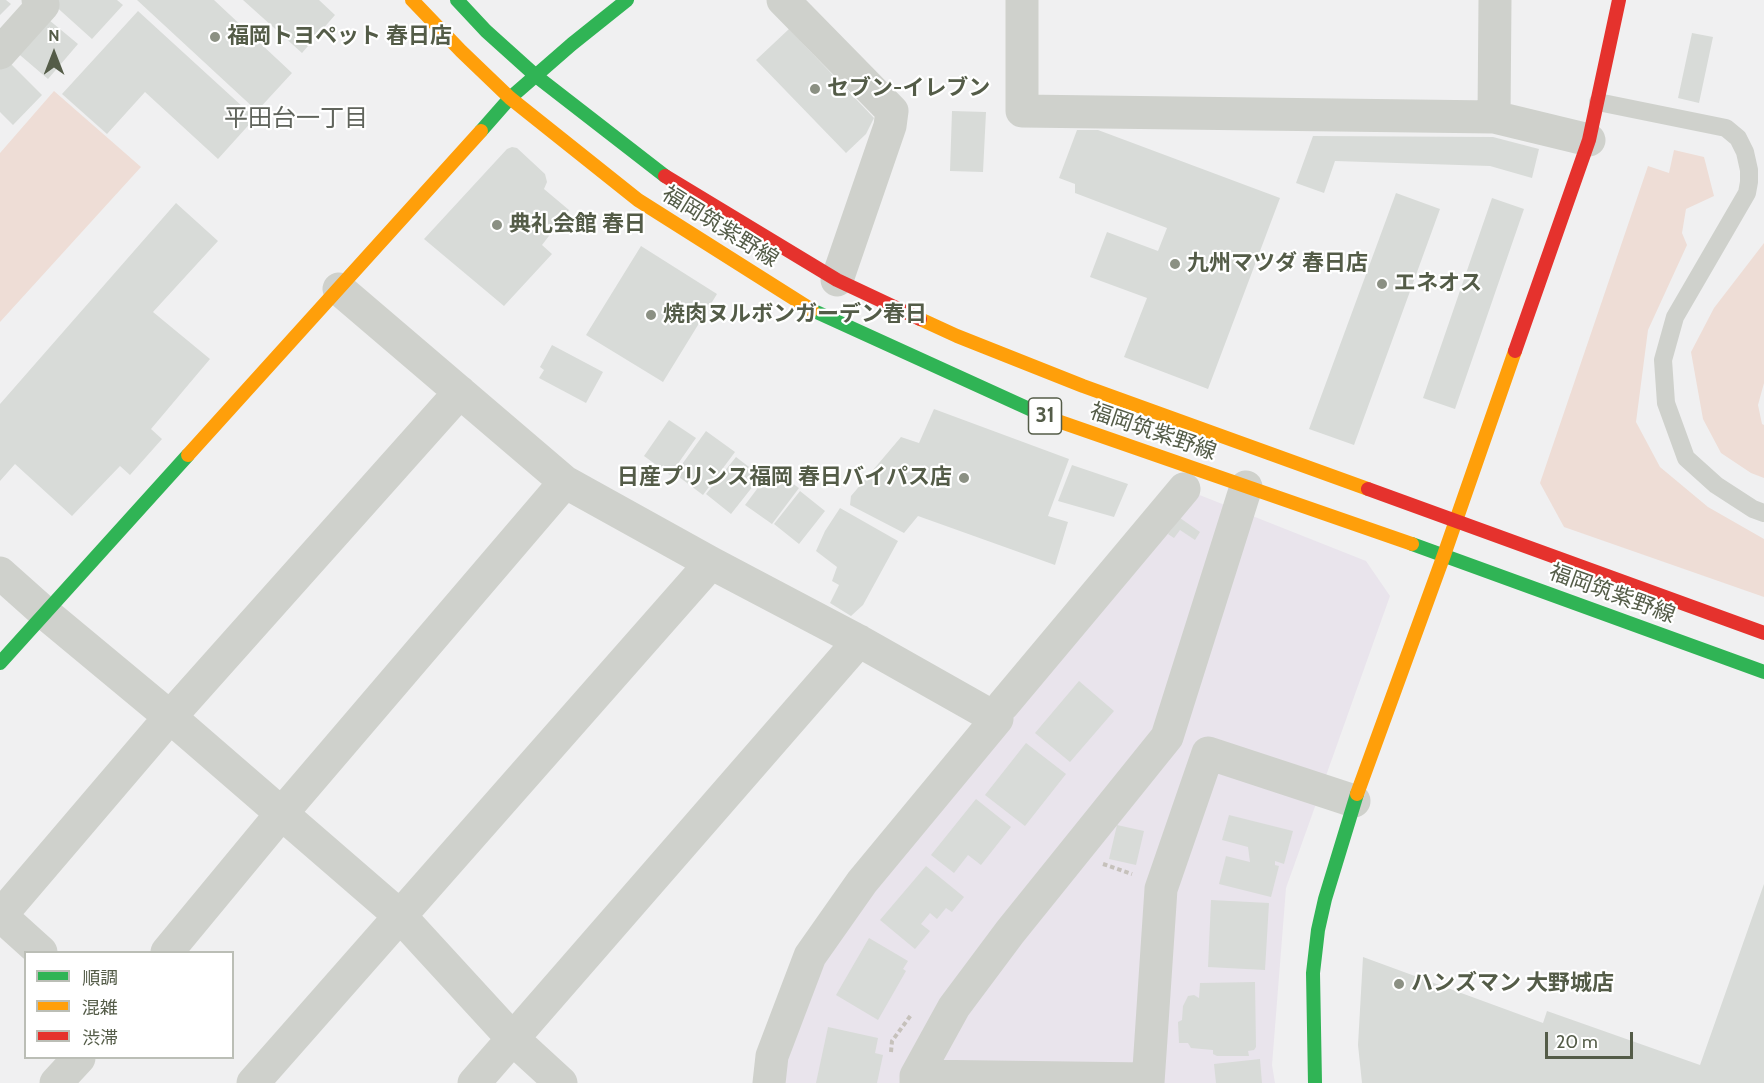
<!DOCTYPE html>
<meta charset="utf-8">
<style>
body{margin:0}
#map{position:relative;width:1764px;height:1083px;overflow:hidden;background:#f0f0f1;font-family:Cabin,"Noto Sans JP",sans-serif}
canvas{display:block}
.legend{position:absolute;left:24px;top:951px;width:210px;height:108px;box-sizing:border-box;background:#fff;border:2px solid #bbbeb6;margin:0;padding:8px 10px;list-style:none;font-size:18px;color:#545c48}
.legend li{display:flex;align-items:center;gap:12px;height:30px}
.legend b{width:30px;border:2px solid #bbbeb6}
.north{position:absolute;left:24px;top:24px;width:60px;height:60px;-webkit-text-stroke:4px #fff;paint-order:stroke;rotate:0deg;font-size:16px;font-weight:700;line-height:24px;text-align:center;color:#545c48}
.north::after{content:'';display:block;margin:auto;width:21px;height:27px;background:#545c48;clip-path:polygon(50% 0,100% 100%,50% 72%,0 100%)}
.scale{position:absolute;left:1545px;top:1032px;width:88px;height:27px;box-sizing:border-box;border:3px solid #545c48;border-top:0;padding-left:8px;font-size:18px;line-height:21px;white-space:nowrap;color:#545c48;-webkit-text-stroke:4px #fff;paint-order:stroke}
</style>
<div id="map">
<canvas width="1764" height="1083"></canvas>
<ul class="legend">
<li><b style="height:8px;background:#30b455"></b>順調</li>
<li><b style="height:8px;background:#ff9f0a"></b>混雑</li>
<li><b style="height:8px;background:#e5322d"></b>渋滞</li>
</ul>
<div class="north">N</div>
<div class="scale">20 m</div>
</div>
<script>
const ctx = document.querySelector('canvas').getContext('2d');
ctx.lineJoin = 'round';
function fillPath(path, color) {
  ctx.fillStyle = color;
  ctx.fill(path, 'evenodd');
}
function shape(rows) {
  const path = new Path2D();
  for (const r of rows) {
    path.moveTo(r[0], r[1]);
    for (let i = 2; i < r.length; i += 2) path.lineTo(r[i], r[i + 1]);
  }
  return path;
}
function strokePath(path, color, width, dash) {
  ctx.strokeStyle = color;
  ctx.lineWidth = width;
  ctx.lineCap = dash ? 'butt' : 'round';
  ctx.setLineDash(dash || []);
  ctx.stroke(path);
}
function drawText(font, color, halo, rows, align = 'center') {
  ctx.font = font + ' Cabin,"Noto Sans JP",sans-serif';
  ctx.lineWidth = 4.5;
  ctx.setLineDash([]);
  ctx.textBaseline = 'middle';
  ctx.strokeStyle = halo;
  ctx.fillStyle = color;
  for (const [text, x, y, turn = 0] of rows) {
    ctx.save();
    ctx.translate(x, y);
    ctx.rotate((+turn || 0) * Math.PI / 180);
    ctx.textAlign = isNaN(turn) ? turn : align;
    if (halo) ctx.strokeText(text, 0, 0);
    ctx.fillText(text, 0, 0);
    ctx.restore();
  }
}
const commercial = shape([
 [1192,492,1366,561,1390,596,1286,888,1272,1065,1275,1083,778,1083,819,960]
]);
const green = shape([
 [54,91,141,167,0,322,0,153],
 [1674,150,1704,157,1714,196,1686,209,1682,233,1687,245,1648,330,1636,422,1660,467,1708,507,1764,539,1764,597,1564,527,1540,483,1648,166,1669,173],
 [1764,243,1764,383,1758,405,1762,424,1764,425,1764,478,1751,473,1721,453,1703,419,1691,352,1714,308]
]);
const building = shape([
 [0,0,6,0,11,4,0,15],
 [54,0,117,0,123,5,92,39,52,3],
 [137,0,214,0,292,73,257,111],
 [243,0,319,0,335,15,302,53],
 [138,11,255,118,218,159,145,92,107,134,62,94],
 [43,15,78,44,48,79,14,50],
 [789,29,874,118,866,134,846,153,756,60],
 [1692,33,1713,37,1699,103,1678,98],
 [7,60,42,95,13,125,0,112,0,67],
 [952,111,986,112,983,172,950,171],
 [1077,130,1098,130,1280,198,1208,389,1124,357,1147,298,1090,277,1107,232,1158,251,1167,228,1075,193,1075,184,1059,178],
 [1313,136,1493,137,1539,149,1532,178,1490,166,1335,161,1324,193,1296,183],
 [512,147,517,148,545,174,547,182,544,189,569,210,542,245,552,254,504,306,424,239,507,149],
 [1396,193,1440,209,1354,445,1309,429],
 [1492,198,1524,209,1455,409,1423,398],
 [176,203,218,241,153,312,210,359,151,429,162,439,130,475,120,466,72,516,15,464,0,481,0,404],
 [641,246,717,294,663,382,586,335],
 [552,345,603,372,586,403,539,378,544,370,540,367],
 [934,409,1069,459,1048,516,1068,522,1055,565,918,516,904,533,850,505,851,496,901,437,919,443],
 [669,420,696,438,670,475,644,456],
 [706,431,735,452,703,495,675,474],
 [736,457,761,476,731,514,706,494],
 [1072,465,1128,484,1114,517,1058,501],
 [772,469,799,488,772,524,745,505],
 [800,491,825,511,799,544,774,524],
 [840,508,898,541,863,605,851,616,830,603,839,585,832,581,837,567,816,551,825,531],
 [1180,518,1200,532,1195,540,1180,530,1174,538,1168,534],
 [1079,681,1114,711,1070,762,1035,733],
 [1026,743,1066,774,1025,826,985,795],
 [976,799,1011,827,981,865,968,855,954,873,931,855],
 [1229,815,1293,831,1284,864,1275,861,1275,865,1279,866,1271,897,1219,884,1226,856,1250,862,1248,847,1222,840],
 [1117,825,1144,831,1136,865,1109,859],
 [926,866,964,897,952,912,946,908,937,919,930,913,921,924,930,931,915,949,880,920],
 [1764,884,1764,1083,1362,1083,1358,1045,1363,957,1543,1023,1547,1011,1700,1065],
 [1211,900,1269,903,1265,970,1208,967],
 [869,938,908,961,903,969,906,971,878,1020,836,995],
 [1255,982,1256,1047,1254,1050,1248,1051,1249,1056,1217,1056,1213,1054,1213,1050,1191,1048,1188,1043,1179,1043,1178,1022,1182,1020,1183,1006,1188,996,1194,995,1199,998,1200,983],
 [828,1027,878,1038,875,1053,883,1055,877,1083,816,1083],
 [1260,1059,1262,1083,1216,1083,1214,1064]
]);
const path = shape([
 [1103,864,1132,874],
 [891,1052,892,1041,911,1015]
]);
const lane = shape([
 [1598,102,1726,128,1738,138,1745,152,1749,170,1749,182,1747,193,1675,317,1663,360,1666,403,1686,458,1716,485,1753,509,1764,513]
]);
const street = shape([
 [783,0,892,111,890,126,837,280],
 [1022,0,1022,111,1494,117,1589,140],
 [0,53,43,5,38,0],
 [1494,117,1495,0],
 [339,289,565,482,711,563,859,641,997,719,862,882,810,956,772,1056,769,1083],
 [0,573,46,614,170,717,400,916,513,1039,561,1083],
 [1003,705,1184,489],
 [0,915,41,952],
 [1,915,170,717,460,392],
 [167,952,282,813,565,482],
 [916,1076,1148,1079],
 [56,1083,79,1058],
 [253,1083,711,563],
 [474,1083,859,641],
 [916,1083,916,1076,954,1007,1010,932,1167,737,1246,487],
 [1148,1083,1161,889,1208,753,1354,801]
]);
const fast = shape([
 [457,0,486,31,536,76,665,176],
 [481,131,510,98,572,44,627,0],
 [812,310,1036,412],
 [1412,544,1764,672],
 [0,663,188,455],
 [1315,1083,1313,973,1318,930,1325,899,1357,794]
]);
const slow = shape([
 [412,0,461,51,510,98,638,200,812,310],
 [920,319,957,336,1083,386,1368,489],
 [1036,412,1052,419,1412,544],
 [188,455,481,131],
 [1357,794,1444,555,1515,351]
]);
const jam = shape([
 [665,176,837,280,920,319],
 [1515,351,1589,140,1619,0],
 [1368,489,1764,633]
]);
const markers = [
 [215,37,6,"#8b9083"],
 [815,89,6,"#8b9083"],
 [497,225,6,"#8b9083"],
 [1175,264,6,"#8b9083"],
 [1382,284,6,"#8b9083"],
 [651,315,6,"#8b9083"],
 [964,478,6,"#8b9083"],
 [1399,984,6,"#8b9083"]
];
const shields = [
 [1045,416,33]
];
const shieldNames = [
 ["31",1045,416]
];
const poiNames = [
 ["福岡トヨペット 春日店",227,37],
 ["セブン-イレブン",827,89],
 ["典礼会館 春日",509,225],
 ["九州マツダ 春日店",1187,264],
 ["エネオス",1394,284],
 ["焼肉ヌルボンガーデン春日",663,315],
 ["日産プリンス福岡 春日バイパス店",952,478,"right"],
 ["ハンズマン 大野城店",1411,984]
];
const streetNames = [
 ["福岡筑紫野線",720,227,32],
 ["福岡筑紫野線",1153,432,19],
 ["福岡筑紫野線",1612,594,20]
];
const neighbourhoodNames = [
 ["平田台一丁目",296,119]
];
fillPath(commercial, '#e9e4ec');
fillPath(green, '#eeddd6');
fillPath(building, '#d8dbd8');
strokePath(path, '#c6c1bb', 4, [4.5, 3]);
strokePath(lane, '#cfd1cc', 18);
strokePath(street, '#cfd1cc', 33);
strokePath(fast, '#30b455', 14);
strokePath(slow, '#ff9f0a', 14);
strokePath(jam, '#e5322d', 14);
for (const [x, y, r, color] of markers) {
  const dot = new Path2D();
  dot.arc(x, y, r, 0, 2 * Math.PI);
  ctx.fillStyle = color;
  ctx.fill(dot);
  strokePath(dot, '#fff', 2);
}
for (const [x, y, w] of shields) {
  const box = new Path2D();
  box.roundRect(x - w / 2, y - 18, w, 36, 4.5);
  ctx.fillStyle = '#fff';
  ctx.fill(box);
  strokePath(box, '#545c48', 1.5);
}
drawText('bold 21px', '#545c48', null, shieldNames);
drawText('bold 22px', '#545c48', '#fff', poiNames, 'left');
drawText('22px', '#545c48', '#fff', streetNames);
drawText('24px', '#60645c', '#fff', neighbourhoodNames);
</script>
